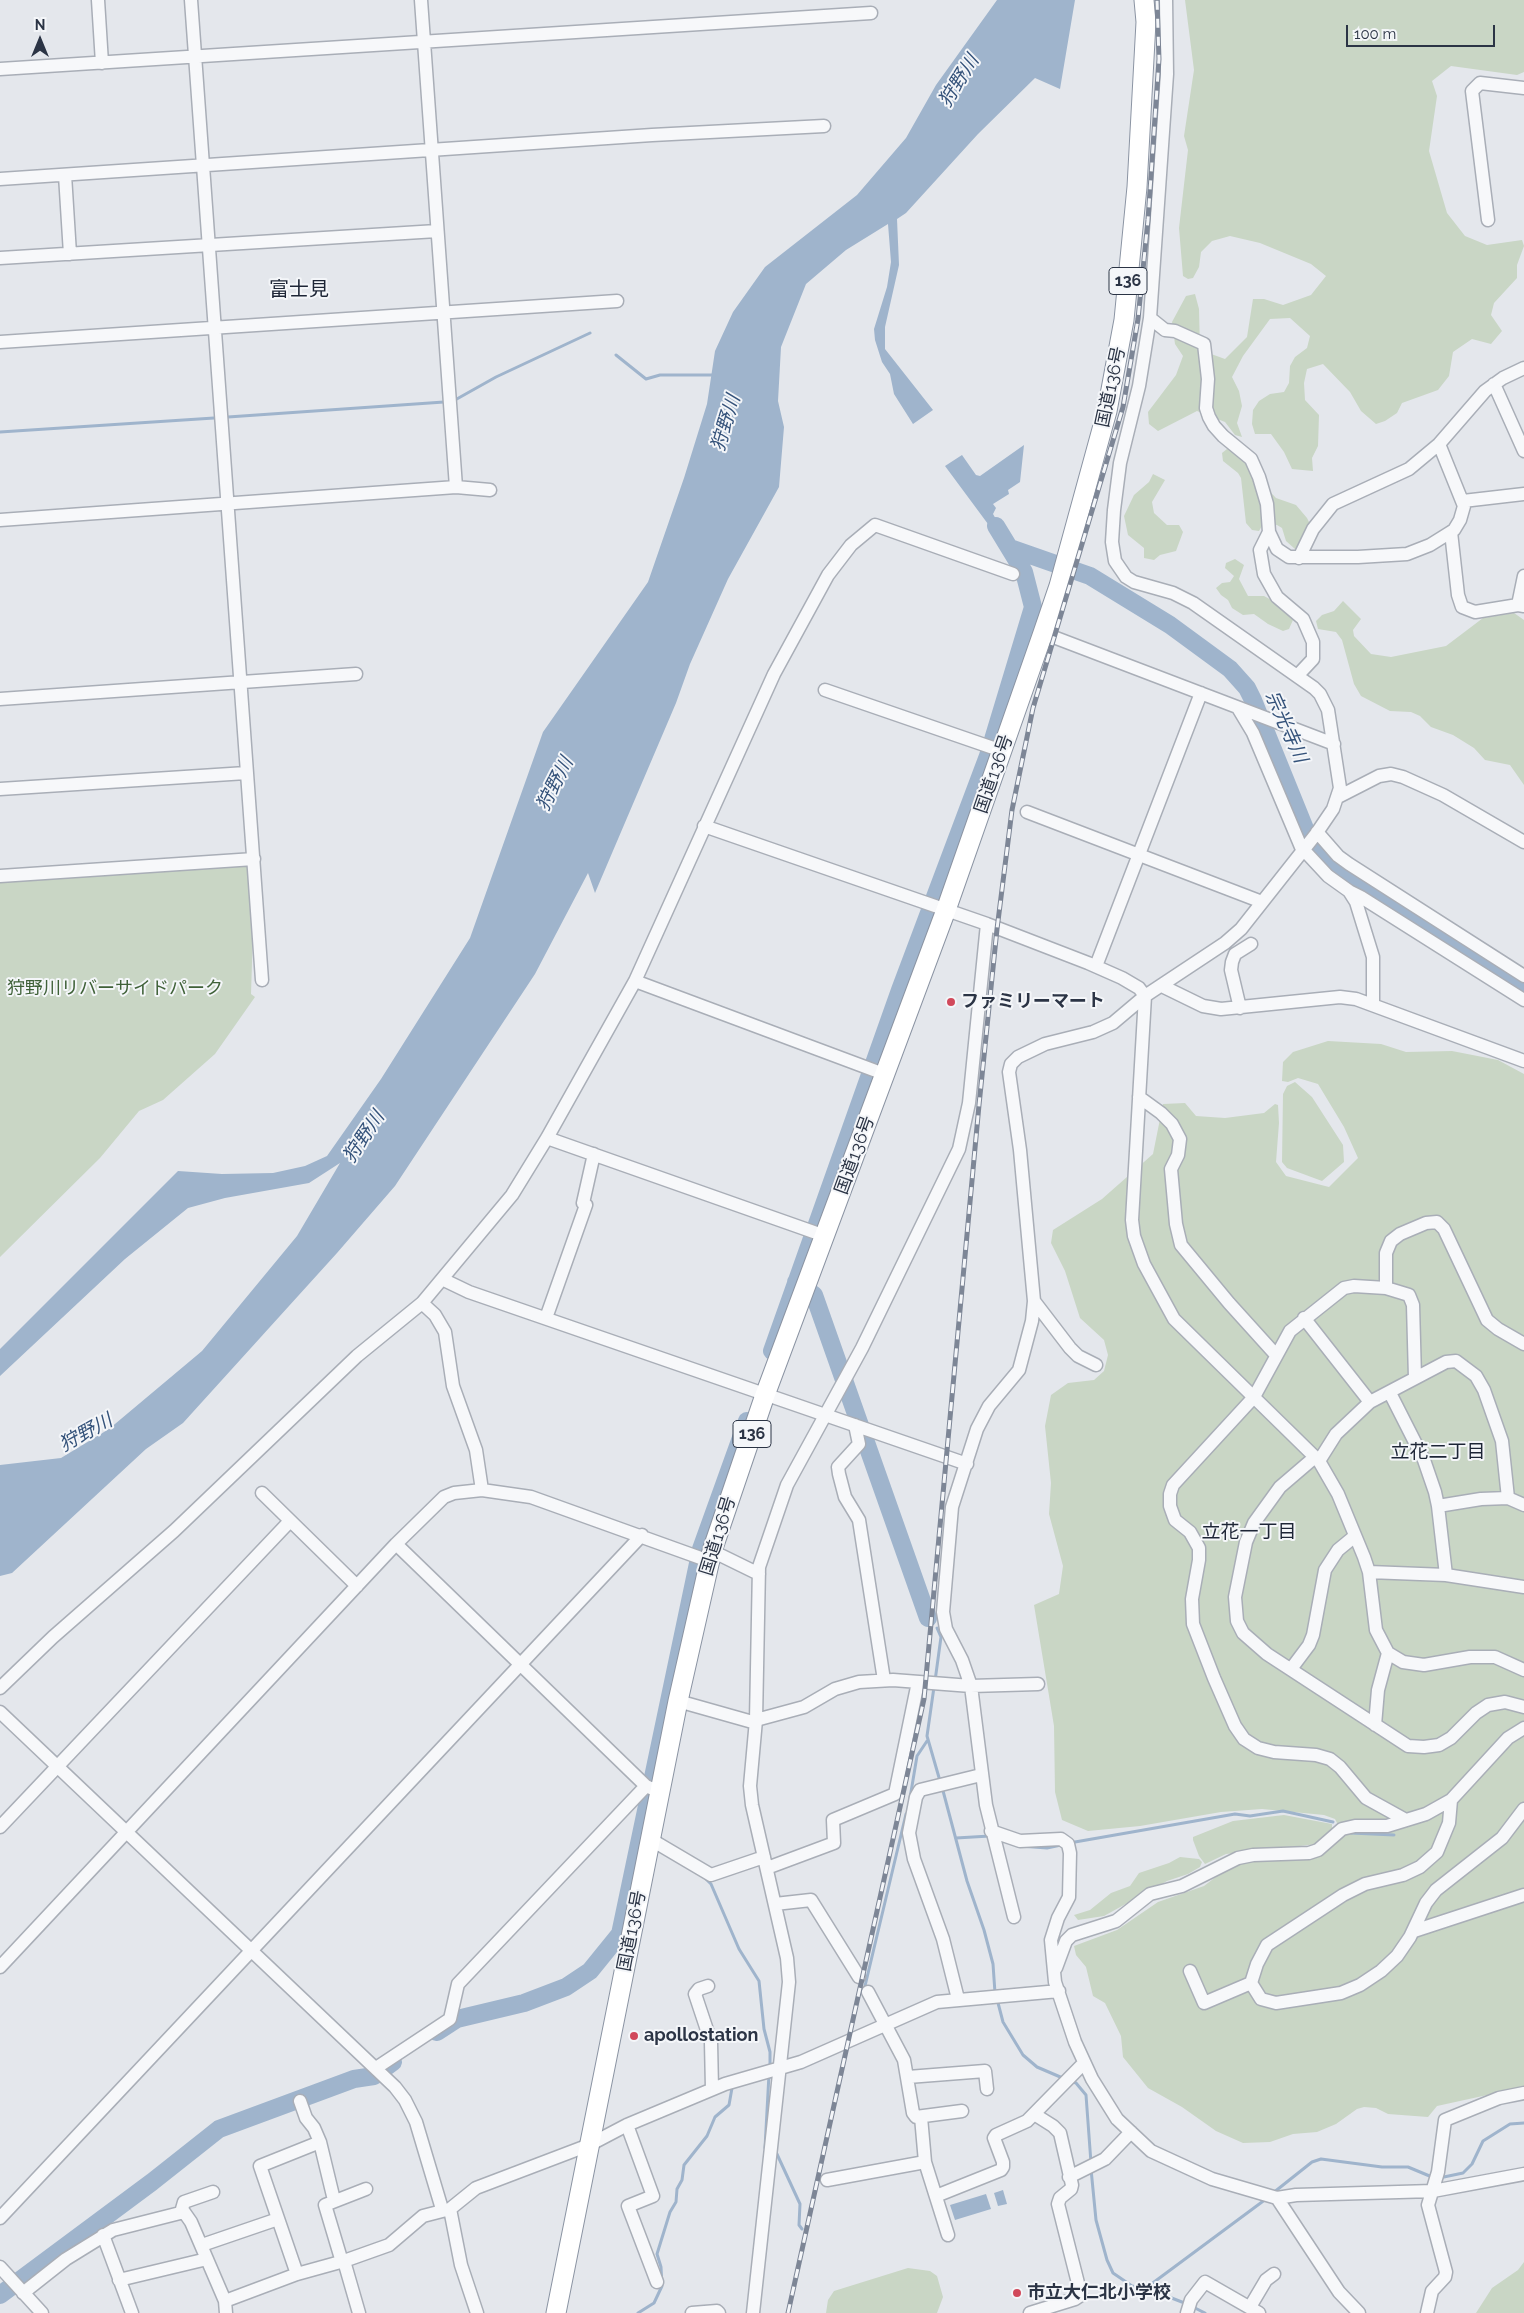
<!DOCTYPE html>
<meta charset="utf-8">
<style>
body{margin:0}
#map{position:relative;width:1524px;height:2313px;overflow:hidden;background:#e4e7ec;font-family:Raleway,sans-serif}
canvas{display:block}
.north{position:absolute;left:15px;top:15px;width:50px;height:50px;-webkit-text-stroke:4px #f4f6f9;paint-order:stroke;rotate:0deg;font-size:14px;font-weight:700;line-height:20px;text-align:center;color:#2b3445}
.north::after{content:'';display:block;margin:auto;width:18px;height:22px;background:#2b3445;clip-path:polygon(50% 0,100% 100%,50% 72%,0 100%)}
.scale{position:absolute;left:1346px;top:25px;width:149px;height:22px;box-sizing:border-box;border:2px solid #2b3445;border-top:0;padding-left:6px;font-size:15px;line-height:18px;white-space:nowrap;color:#2b3445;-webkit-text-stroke:4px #f4f6f9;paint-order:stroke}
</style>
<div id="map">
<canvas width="1524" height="2313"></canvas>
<div class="north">N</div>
<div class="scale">100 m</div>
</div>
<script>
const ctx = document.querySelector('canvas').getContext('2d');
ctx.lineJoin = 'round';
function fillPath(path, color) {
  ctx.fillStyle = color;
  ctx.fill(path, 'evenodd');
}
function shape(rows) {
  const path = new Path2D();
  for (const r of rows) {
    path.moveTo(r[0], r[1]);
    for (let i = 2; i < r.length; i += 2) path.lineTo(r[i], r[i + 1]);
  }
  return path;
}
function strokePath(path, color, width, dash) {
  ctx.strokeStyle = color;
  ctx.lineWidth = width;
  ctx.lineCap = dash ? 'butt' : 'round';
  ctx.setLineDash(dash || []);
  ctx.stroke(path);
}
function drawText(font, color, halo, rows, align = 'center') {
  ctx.font = font + ' Raleway,"Noto Sans JP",sans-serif';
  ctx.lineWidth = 4;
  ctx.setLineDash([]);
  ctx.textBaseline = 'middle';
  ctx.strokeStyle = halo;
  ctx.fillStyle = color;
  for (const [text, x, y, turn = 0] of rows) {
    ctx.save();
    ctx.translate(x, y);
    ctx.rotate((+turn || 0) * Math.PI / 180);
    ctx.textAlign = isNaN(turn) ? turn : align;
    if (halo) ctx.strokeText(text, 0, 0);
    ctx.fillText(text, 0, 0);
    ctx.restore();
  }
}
const green = shape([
 [1185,0,1524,0,1524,72,1517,75,1451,66,1432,81,1437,96,1429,151,1447,213,1465,236,1487,245,1522,240,1524,246,1517,265,1517,278,1494,303,1491,315,1502,331,1491,344,1472,339,1453,352,1449,376,1438,390,1402,403,1397,413,1385,421,1376,424,1361,411,1350,392,1323,364,1307,369,1304,383,1305,400,1319,415,1318,446,1312,458,1313,471,1292,469,1284,452,1271,434,1255,434,1252,424,1253,410,1259,401,1270,394,1284,392,1289,383,1290,366,1295,357,1307,348,1310,336,1290,318,1270,319,1243,356,1232,377,1239,391,1242,406,1237,423,1242,437,1235,435,1225,422,1197,411,1158,431,1149,424,1148,412,1176,375,1183,356,1175,344,1172,322,1186,296,1195,294,1199,309,1200,350,1225,359,1247,337,1253,299,1264,299,1283,305,1311,295,1326,276,1311,264,1260,243,1230,236,1212,241,1201,252,1199,267,1193,278,1188,279,1183,276,1179,228,1188,150,1184,136,1194,70],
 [1227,449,1239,453,1249,462,1254,475,1276,498,1296,505,1307,518,1310,524,1299,548,1295,549,1286,541,1282,528,1277,525,1263,524,1259,531,1252,530,1246,523,1241,478,1238,473,1223,461,1222,453],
 [1153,474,1165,480,1152,502,1154,513,1167,525,1179,525,1183,532,1176,551,1160,555,1154,560,1144,558,1144,548,1128,535,1124,516,1134,495,1149,482],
 [1235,559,1244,565,1239,579,1248,596,1264,596,1290,610,1293,620,1289,629,1283,631,1268,624,1254,614,1243,615,1232,608,1228,600,1221,595,1216,588,1222,583,1230,582,1234,576,1225,568,1226,563],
 [1343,601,1361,619,1353,630,1354,636,1371,654,1391,657,1446,646,1483,618,1514,613,1524,620,1524,785,1510,765,1485,760,1474,748,1453,735,1431,727,1420,716,1411,712,1390,711,1361,696,1354,684,1342,640,1336,632,1318,629,1316,621,1322,615,1334,611],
 [248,866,253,931,251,994,255,997,215,1054,163,1100,139,1111,100,1158,0,1257,0,882],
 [1328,1041,1381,1044,1406,1052,1452,1051,1498,1060,1524,1074,1524,2087,1437,2106,1428,2117,1388,2114,1376,2108,1364,2107,1357,2109,1336,2124,1317,2132,1293,2134,1270,2142,1243,2143,1216,2131,1182,2107,1148,2088,1123,2057,1121,2036,1105,2003,1093,1996,1086,1967,1076,1955,1074,1946,1117,1930,1158,1902,1204,1886,1234,1863,1328,1845,1339,1827,1335,1819,1324,1815,1262,1809,1221,1812,1140,1826,1088,1831,1062,1820,1055,1792,1054,1726,1034,1605,1059,1594,1063,1566,1049,1514,1051,1483,1045,1426,1051,1395,1068,1383,1094,1380,1104,1371,1108,1355,1104,1340,1080,1318,1065,1271,1051,1243,1053,1230,1102,1199,1153,1154,1163,1104,1185,1103,1196,1116,1225,1118,1264,1113,1275,1104,1278,1105,1279,1123,1276,1162,1286,1176,1329,1187,1358,1158,1344,1127,1318,1084,1298,1078,1288,1082,1282,1081,1283,1062,1293,1052],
 [1295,1082,1312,1097,1343,1145,1344,1162,1322,1181,1287,1168,1282,1162,1283,1094,1287,1086],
 [1284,1815,1332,1824,1332,1829,1328,1837,1318,1844,1226,1854,1205,1864,1199,1856,1193,1840,1193,1837,1233,1821],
 [1180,1857,1199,1859,1202,1862,1200,1867,1188,1874,1167,1881,1104,1916,1078,1920,1074,1915,1090,1910,1111,1893,1130,1886,1139,1873,1169,1863],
 [1524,2262,1524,2313,1476,2313,1492,2288,1518,2270],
 [908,2268,930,2271,937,2276,943,2297,937,2313,826,2313,828,2300,834,2291]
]);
const water = shape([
 [997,0,1075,0,1060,89,1035,78,978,134,906,213,897,219,899,265,885,327,885,349,933,410,913,424,894,394,890,374,882,362,875,340,874,329,887,287,891,262,888,224,846,250,806,284,781,347,778,401,784,427,779,487,728,579,690,664,676,703,595,893,588,873,535,974,395,1186,337,1253,183,1423,146,1449,12,1573,0,1576,0,1465,61,1458,109,1429,202,1351,297,1236,340,1163,309,1183,225,1198,188,1208,125,1259,0,1376,0,1349,178,1171,222,1174,273,1173,305,1166,327,1156,381,1079,470,938,543,732,648,582,684,478,707,404,715,351,733,312,765,267,857,195,906,138,936,85],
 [1024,445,1020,482,1008,490,1009,494,993,504,996,508,993,514,1011,545,1005,547,945,466,962,455,976,475,980,476],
 [1003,2190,1007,2204,998,2206,994,2193],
 [986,2194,991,2209,955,2220,950,2205]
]);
const stream = shape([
 [616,355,646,379,660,375,714,375],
 [455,400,496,377,590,333],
 [228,417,444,402],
 [0,432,214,418],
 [935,1681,941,1637,937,1628],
 [934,1687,927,1736,940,1781],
 [942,1787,967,1881,984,1930,993,1964,995,1993],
 [910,1798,917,1756,927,1741],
 [1351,1833,1394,1835],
 [956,1838,990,1836],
 [1075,1842,1235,1814,1250,1816,1283,1811,1333,1822],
 [1020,1846,1047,1848,1061,1845],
 [706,1879,711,1884,739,1949,759,1981,764,2029,770,2052,770,2067],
 [865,1986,906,1814],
 [997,1999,1003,2022,1023,2055,1037,2067,1065,2079],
 [1071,2081,1076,2083,1086,2095,1091,2163],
 [765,2148,769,2074],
 [776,2152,800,2204,799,2225,802,2229],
 [1091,2169,1096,2220,1107,2260,1113,2273,1132,2286,1146,2288,1187,2304],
 [1439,2178,1463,2173,1472,2164,1483,2141,1510,2124,1524,2123],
 [1273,2193,1312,2162,1321,2159,1382,2167,1408,2167,1432,2177],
 [1146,2288,1266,2199],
 [1193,2307,1205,2313],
 [638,2313,654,2303,662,2286,661,2267,657,2254,670,2212,676,2202,677,2189,682,2180,684,2165,707,2136,715,2117,729,2105,732,2088]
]);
const river = shape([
 [1010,548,1090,576,1170,625,1230,669,1247,688,1253,700,1308,836,1328,859,1336,867,1524,988],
 [796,1282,814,1295,928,1618],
 [772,1351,900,990,988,756,1033,607,1024,572,996,526],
 [437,2032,457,2019,524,2003,566,1987,590,1971,620,1934,701,1549,747,1421],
 [0,2295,152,2182,219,2129,354,2079,374,2076,393,2062]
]);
const minor = shape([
 [98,0,102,63],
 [191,0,262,980],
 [421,0,456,487],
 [0,69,871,13],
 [65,175,70,254],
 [0,179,652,135,824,126],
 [1488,220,1472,91,1480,83,1524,88],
 [0,258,437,231],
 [1150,318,1165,330,1175,331,1204,344,1208,379,1206,408,1209,417,1214,426,1223,436,1251,459,1259,477,1267,504,1269,532,1277,549,1289,557,1358,557,1407,554,1430,545,1454,530,1460,520,1464,506,1439,444],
 [0,342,617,301],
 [1494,384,1524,451],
 [1463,501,1524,494],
 [0,520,456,487,490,490],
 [1269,532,1260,550,1264,574,1277,597,1303,619,1313,642,1313,659,1298,675],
 [1451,532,1458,595,1462,607,1475,612,1518,605],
 [1299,558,1313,529,1333,504,1409,469,1439,444,1485,391,1503,378,1524,368],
 [1524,576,1518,605,1524,606],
 [1043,633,1334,744],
 [825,690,1002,751],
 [0,699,356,674],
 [1238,708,1253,733,1301,847,1328,876,1349,891,1356,902,1373,957,1373,1003],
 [0,789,246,773],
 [1338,797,1379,776,1391,774,1403,777,1443,795,1524,842],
 [1027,812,1262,902],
 [704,826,987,924,1088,963,1122,978,1139,988,1145,996,1132,1220,1134,1236,1144,1264,1174,1319,1319,1461,1338,1494,1364,1557,1369,1572,1376,1630,1388,1653,1403,1662,1424,1665,1470,1657,1495,1657,1524,1670],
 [1317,832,1338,856,1349,864,1524,976],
 [0,876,254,859],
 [1349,891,1361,897,1524,1000],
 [1096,966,1201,693],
 [635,981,884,1074],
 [1162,986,1203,1006,1221,1009,1340,997,1356,999,1524,1061],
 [1240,1008,1231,970,1232,962,1235,954,1251,944],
 [1139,1097,1161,1113,1172,1124,1180,1139,1178,1155,1171,1169,1176,1224,1181,1245,1229,1303,1276,1355],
 [547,1138,825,1236],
 [444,1280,469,1292,967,1464],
 [1386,1288,1386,1253,1391,1241,1400,1234,1426,1223,1437,1222,1444,1229,1487,1320,1498,1329,1524,1344],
 [1034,1301,1070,1348,1078,1356,1096,1365],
 [422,1303,435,1315,445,1332,453,1386,476,1450,482,1490],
 [546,1318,586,1205,583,1203,594,1154],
 [1304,1318,1370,1402],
 [1390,1393,1424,1460,1435,1492,1438,1506,1446,1575],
 [855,1425,859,1444,838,1467,839,1474,845,1497,859,1520,884,1680],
 [1315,1457,1280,1487,1254,1523,1246,1542,1235,1597,1237,1621,1243,1633,1267,1654,1408,1746,1424,1747,1439,1745,1451,1738,1476,1713,1488,1705,1505,1702,1524,1707],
 [1319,1461,1336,1434,1370,1402,1446,1362,1456,1361,1476,1376,1484,1390,1502,1441,1508,1498,1524,1505],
 [262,1493,357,1586],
 [1438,1506,1481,1499,1508,1498],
 [396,1544,646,1786,653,1789],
 [712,1551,759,1574],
 [1369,1572,1446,1575,1524,1587],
 [1291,1669,1309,1645,1313,1635,1325,1570,1338,1550,1355,1536],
 [0,1688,53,1637,174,1531,357,1356,422,1303,512,1195,547,1138,635,981,774,674,828,575,851,545,875,525,1013,574],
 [678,1701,756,1723],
 [0,1712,395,2087,405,2100,416,2122,442,2209],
 [756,1720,804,1707,835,1689,859,1682,893,1680,971,1686,1038,1684],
 [1375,1725,1378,1690,1388,1653],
 [1404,1819,1366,1798,1340,1767,1330,1759,1316,1755,1274,1752,1258,1748,1244,1739,1235,1726,1214,1678,1193,1624,1192,1599,1199,1560,1199,1548,1190,1532,1175,1520,1170,1506,1170,1494,1173,1485,1254,1397,1290,1331,1344,1288,1354,1286,1386,1288,1409,1295,1413,1305,1415,1378],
 [0,1827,290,1521],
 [991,1831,1020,1841,1061,1839,1068,1844,1070,1853,1069,1897,1058,1918,1051,1940,1055,1982,1075,2042,1092,2079,1117,2119,1151,2151,1212,2179,1277,2198,1296,2195,1433,2191,1524,2174],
 [650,1839,711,1875,764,1857],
 [767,1868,834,1843,833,1820,895,1794,918,1682],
 [775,1904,811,1900,859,1977],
 [1014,1917,986,1805,971,1686,962,1660,946,1629,943,1612,952,1507,977,1429,989,1406,1019,1370,1032,1321,1034,1301,1020,1150,1009,1072,1011,1064,1018,1057,1045,1044,1093,1032,1113,1023,1145,996,1225,943,1241,929,1316,834,1333,809,1340,788,1328,710,1320,694,1314,688,1193,603,1173,593,1134,582,1126,577,1115,561,1112,542,1114,510,1120,463,1139,386,1150,318,1167,74,1166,0],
 [1414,1931,1524,1895],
 [0,1967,396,1544,444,1497,454,1493,482,1490,531,1497,709,1561],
 [1056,1968,1066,1941,1072,1935,1116,1921,1150,1894,1182,1886,1238,1858,1253,1855,1309,1853,1318,1850,1342,1829,1355,1826,1387,1826,1426,1814,1451,1800,1508,1738,1524,1728],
 [1190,1971,1204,2003,1251,1983,1257,1964,1267,1945,1343,1895,1365,1884,1403,1875,1420,1867,1437,1852,1449,1823,1451,1800],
 [1251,1983,1261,1999,1276,2003,1341,1993,1360,1985,1381,1971,1397,1956,1410,1937,1426,1903,1436,1890,1502,1838,1524,1809],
 [708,1986,699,1989,695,1994,711,2042,712,2089],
 [868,1992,904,2060,913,2113,916,2117,962,2111],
 [958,1999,943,1939,914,1859,909,1833,916,1797,920,1790,981,1775],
 [376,2068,450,2019,458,1984,646,1786],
 [908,2077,985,2071,987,2089],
 [300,2101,306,2118,314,2128,320,2142,334,2200],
 [921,2117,925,2162,948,2235],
 [627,2125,653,2196,628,2206,657,2282],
 [1069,2177,1105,2159,1131,2132],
 [827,2180,925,2162],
 [936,2196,1001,2170,1003,2167,1003,2162,994,2138,996,2135,1027,2121,1083,2064],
 [1277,2198,1339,2292,1359,2313],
 [450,2209,461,2265,477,2313],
 [184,2212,191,2222,225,2301,226,2313],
 [0,2218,642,1535],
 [103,2235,132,2313],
 [202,2245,278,2219],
 [342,2262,325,2205,366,2189],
 [0,2267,42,2313],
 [297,2274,260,2166,320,2142],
 [119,2280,207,2259],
 [23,2293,66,2259,113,2230,184,2212,182,2209,184,2202,213,2192],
 [225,2301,297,2274,344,2261],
 [1250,2307,1266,2280,1274,2274],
 [359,2313,344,2261,389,2245,423,2216,450,2209,476,2188,589,2145,627,2125,725,2084,801,2062,937,2002,1059,1991],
 [692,2313,717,2311,719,2313],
 [753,2313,789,1982,787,1958,752,1805,750,1786,756,1720,759,1567,787,1485,862,1348,959,1149,969,1103,987,924],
 [1030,2313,1075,2299,1081,2295,1058,2204,1060,2198,1071,2189,1072,2185,1060,2133,1053,2126,1034,2114],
 [1187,2313,1191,2300,1205,2282,1259,2313],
 [1427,2313,1432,2291,1445,2277,1446,2272,1428,2205,1438,2172,1445,2120,1499,2098,1524,2093]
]);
const highway = shape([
 [556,2313,678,1701,712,1551,765,1395,946,910,1043,633,1059,586,1107,411,1124,320,1137,187,1146,22,1144,0]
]);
const rail = shape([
 [788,2313,924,1699,979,1105,997,929,1012,810,1033,708,1123,407,1138,319,1148,220,1159,59,1157,0]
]);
const markers = [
 [951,1002,5,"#d1495b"],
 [634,2036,5,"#d1495b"],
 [1017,2293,5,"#d1495b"]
];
const shields = [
 [1128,281,38],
 [752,1434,38]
];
const shieldNames = [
 ["136",1128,281],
 ["136",752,1434]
];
const streetNames = [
 ["国道136号",1111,387,-78],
 ["国道136号",994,774,-71],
 ["国道136号",855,1155,-70],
 ["国道136号",718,1536,-73],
 ["国道136号",632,1931,-79]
];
const parkNames = [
 ["狩野川リバーサイドパーク",115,989]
];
const poiNames = [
 ["ファミリーマート",961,1002],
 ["apollostation",644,2036],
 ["市立大仁北小学校",1027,2293]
];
const waterNames = [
 ["狩野川",959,81,-58],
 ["狩野川",726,423,-73],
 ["宗光寺川",1286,727,66],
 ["狩野川",555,784,-63],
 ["狩野川",364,1137,-56],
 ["狩野川",86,1433,-29]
];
const neighbourhoodNames = [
 ["立花二丁目",1438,1452],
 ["立花一丁目",1249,1532]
];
const quarterNames = [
 ["富士見",299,290]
];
fillPath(green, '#c9d6c5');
fillPath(water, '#9fb4cc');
strokePath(stream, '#9fb4cc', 3);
strokePath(river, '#9fb4cc', 18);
strokePath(minor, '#a9aeb7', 15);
strokePath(highway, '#8b94a3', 21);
strokePath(minor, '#f7f8fa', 12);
strokePath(highway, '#fff', 19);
strokePath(rail, '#7d8696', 5);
strokePath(rail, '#f4f6f9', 3, [9]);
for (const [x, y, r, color] of markers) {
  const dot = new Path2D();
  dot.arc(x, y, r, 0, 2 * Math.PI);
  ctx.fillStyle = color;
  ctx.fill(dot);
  strokePath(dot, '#f4f6f9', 2);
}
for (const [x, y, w] of shields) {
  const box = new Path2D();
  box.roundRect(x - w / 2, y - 13.5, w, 27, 4);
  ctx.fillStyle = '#f4f6f9';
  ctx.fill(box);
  strokePath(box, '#2b3445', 1);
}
drawText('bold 16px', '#2b3445', null, shieldNames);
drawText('18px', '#2b3445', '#f4f6f9', streetNames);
drawText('18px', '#3f6138', '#f4f6f9', parkNames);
drawText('bold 18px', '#2b3445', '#f4f6f9', poiNames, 'left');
drawText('italic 19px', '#34527a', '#f4f6f9', waterNames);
drawText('19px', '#1d2536', '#f4f6f9', neighbourhoodNames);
drawText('20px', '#1d2536', '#f4f6f9', quarterNames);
</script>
